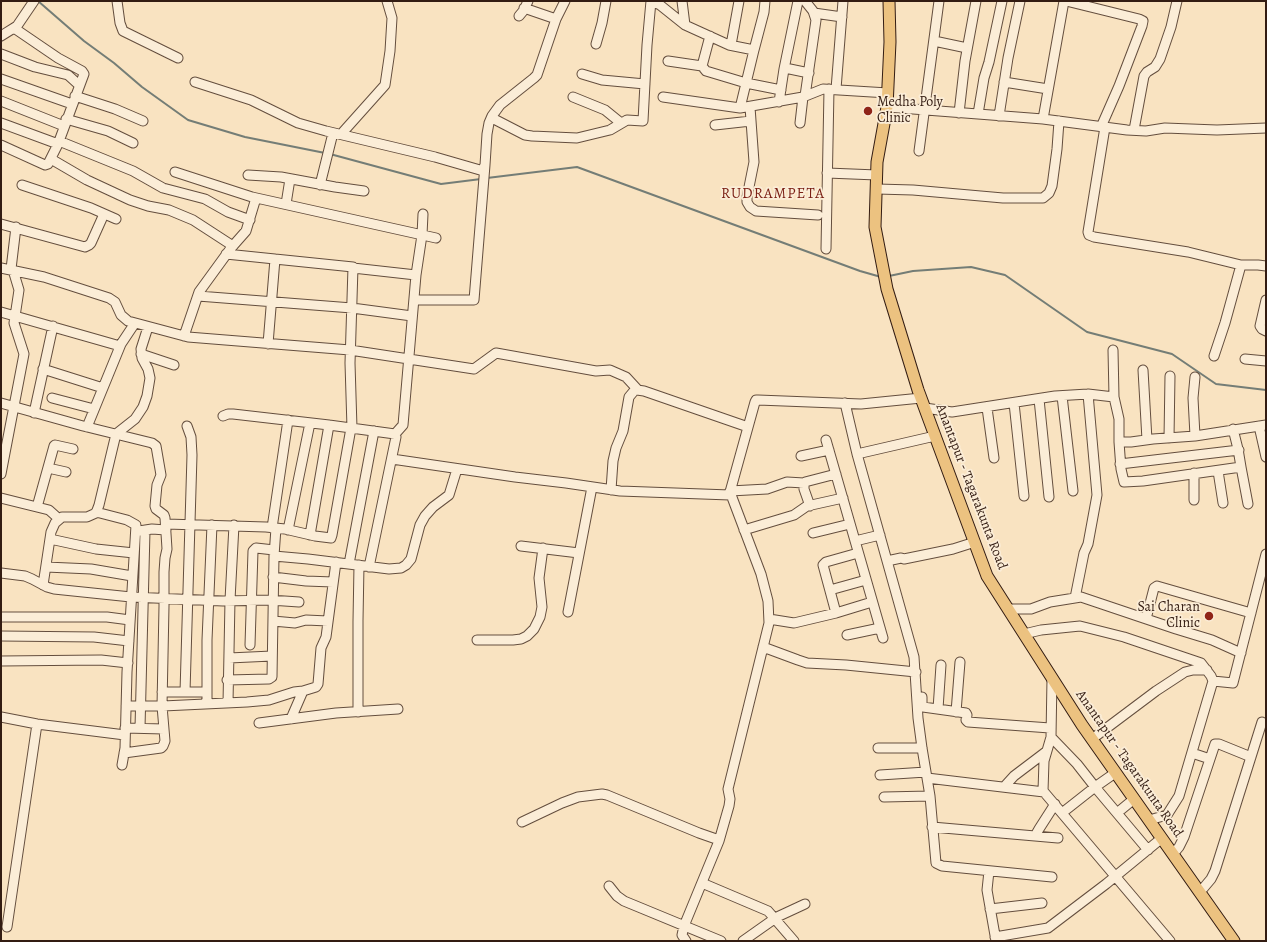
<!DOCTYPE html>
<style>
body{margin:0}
#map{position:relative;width:1267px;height:942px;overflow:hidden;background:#f9e3c1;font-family:Alegreya,serif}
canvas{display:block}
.frame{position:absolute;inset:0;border:2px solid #331c12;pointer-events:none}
</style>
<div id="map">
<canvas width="1267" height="942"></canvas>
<div class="frame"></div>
</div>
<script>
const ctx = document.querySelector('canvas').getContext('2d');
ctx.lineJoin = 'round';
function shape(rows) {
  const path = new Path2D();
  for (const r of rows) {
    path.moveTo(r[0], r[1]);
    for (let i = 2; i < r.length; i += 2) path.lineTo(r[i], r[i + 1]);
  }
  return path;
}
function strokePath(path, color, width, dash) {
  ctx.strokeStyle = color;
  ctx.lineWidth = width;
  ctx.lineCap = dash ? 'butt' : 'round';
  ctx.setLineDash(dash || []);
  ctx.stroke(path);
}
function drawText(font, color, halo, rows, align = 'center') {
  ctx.font = font + ' Alegreya,serif';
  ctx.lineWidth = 3.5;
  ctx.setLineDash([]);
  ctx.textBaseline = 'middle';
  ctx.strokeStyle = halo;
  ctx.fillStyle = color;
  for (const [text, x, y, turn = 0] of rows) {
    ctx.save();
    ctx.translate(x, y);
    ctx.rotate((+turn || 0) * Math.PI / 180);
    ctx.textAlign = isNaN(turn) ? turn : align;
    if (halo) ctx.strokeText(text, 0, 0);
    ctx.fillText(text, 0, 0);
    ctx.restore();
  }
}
const stream = shape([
 [38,1,84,41,114,63,142,87,188,120,245,137,325,153],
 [330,154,441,184,481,179],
 [487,178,577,167,860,271,881,277],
 [889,276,913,271,971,267,1005,275,1087,332,1172,354,1216,384,1266,390]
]);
const minor = shape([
 [117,1,120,23,123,31,178,58],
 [682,1,685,25],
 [805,1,813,11,816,20,805,96],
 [1066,1,1139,19,1143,21,1142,26,1119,86,1101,127],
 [524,8,556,19,565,1],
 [814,13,842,17],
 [519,16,524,10,528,1],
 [1,36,17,26,34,1],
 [934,41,967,48],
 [596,44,602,23,606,1],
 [731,45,739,1],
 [1,54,35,67,68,75,79,85],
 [668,61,702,66,710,36],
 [702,66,706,71,746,83,781,90],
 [785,68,809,73],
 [582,74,602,80,645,84],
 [1,79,72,104],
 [195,82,251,100,298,123,326,131,435,157,480,170,483,169,485,165,487,134,489,123,492,116,500,105,534,78,537,75,556,19],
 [1004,82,1048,89],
 [836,89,843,1],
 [75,96,115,109,143,121],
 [573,97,605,110,621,123],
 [663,97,740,108,803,97,823,89,888,93],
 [1,101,64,126],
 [779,102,784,69,798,1],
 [750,107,754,162,747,197,747,202,750,207,756,211,818,215],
 [887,107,1043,119,1127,130,1146,131,1165,128,1217,130,1266,128],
 [740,108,754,50],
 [959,113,965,61,976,1],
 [978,114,984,78,989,62,1002,1],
 [999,116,1008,58,1020,1],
 [492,118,525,135,532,136,577,138,610,130,627,120,643,121,647,45,651,1,660,5,685,25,729,45,754,50,764,12,765,1],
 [66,119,108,131,133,143],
 [1043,119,1064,1],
 [1,123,58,144,84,74,82,71,58,58,14,28],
 [800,123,803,97],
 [715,125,751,121],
 [1105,127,1088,232,1089,235,1094,237,1188,252,1241,265,1258,265,1266,266],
 [1134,130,1144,76,1147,72,1155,67,1160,59,1171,27,1177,1],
 [343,132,385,85,390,51,392,18,387,1],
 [59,141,133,171,163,188,205,199,228,212,250,220],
 [1,145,45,165,48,164,58,144],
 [919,151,939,1],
 [51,159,87,180,130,200,148,206,169,210,193,220,233,246],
 [175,172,252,197,436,238],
 [827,173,877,175],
 [248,175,281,177,335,187,364,191],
 [22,185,91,208,116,219],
 [320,185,333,133],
 [877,189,913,190,1003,198,1043,198,1049,193,1052,186,1057,149,1059,121],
 [286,204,290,179],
 [1,224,85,247,89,245,91,243,104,214],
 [826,249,829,89],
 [226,254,353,267,350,363,352,428],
 [1,268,44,277,109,298,115,302,121,315,128,321,188,337,350,350,474,369,496,353,596,371,610,370,626,377,638,390],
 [353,268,416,275],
 [11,269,16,227],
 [198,296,352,308,412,316],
 [414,300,474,300,485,165],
 [1266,300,1260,326,1262,329,1266,331],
 [1,312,120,346],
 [184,336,199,292,231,248,246,231,256,198],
 [268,344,275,259],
 [1113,350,1114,397],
 [141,354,174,365],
 [1214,356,1225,323,1241,265],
 [1245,359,1266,361],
 [43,369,103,388],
 [1143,370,1147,440],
 [1062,396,1073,491],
 [52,398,94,409],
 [1039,399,1049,497],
 [1,403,83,426,152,443,156,446,161,475,157,485,155,506,156,509,164,515,165,518,167,549,165,558,164,572,164,606,162,706,165,741,163,746,161,748,124,753],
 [845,403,857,454,914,657,918,718,922,748,930,796,936,863,942,866,1052,877],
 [1014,403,1024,496],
 [925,408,952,412,1055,396,1088,394,1114,397,1119,419,1119,442,1131,442,1153,439,1195,436,1266,425],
 [987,408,994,458],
 [34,413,53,326],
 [223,416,228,414,233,414,329,425,395,434,396,437,369,567],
 [1259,426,1266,457],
 [87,427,121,344,135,323],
 [395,434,403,425,416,275,422,235,423,214],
 [1195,436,1193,398,1195,377],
 [1169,438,1170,376],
 [826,440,883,638],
 [1119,442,1121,469,1124,482,1143,481,1241,467,1238,449,1233,429],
 [857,454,935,436],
 [801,456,829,450],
 [392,459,515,477,566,483,620,491,730,495],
 [1120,464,1239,450],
 [1241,467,1248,504],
 [48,468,66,472],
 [1218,471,1223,503],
 [1,474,24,354,14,323,19,290,13,270],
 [611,490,613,461,616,448,623,431,629,397,634,391,637,390,644,391,748,427],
 [730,491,767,489,787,482,804,483],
 [1,498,49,510,59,519],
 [1194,500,1194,473],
 [810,506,804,489,804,486,805,482,836,474],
 [37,507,54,446,55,445,73,449],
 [96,512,127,520,136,525,127,672,125,748,122,765],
 [166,524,266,527,285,529,315,536,331,538,332,535,351,428],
 [272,528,288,420],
 [288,530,310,423],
 [744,530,794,515,807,506,843,498],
 [139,531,152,529,166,530],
 [813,533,850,524],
 [310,535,329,425],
 [50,539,96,549,134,553],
 [855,541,880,535],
 [521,546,579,553],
 [274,556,308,559,389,569,401,568,406,565,411,559,420,525,425,516,433,507,449,495,457,469],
 [887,561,901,558,904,559,953,549,975,542],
 [349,564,374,431],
 [46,567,91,569,132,576],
 [1,573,25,576,32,579,47,587,54,589,131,597,223,601,270,600,299,602],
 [273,577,306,581,333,582],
 [43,585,51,532,55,523,62,517,87,517,96,513,99,505,116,434,135,419,143,407,147,396,150,378,148,369,142,358,141,349,148,327],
 [830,590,866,580],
 [1075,598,1084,553,1088,544,1097,495,1088,394],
 [1008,609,1031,609,1050,602,1081,597,1176,629,1212,640,1241,653],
 [568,612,592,487],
 [836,613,823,565,826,562,858,553],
 [1,617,107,617,130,620],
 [769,619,794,623,836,613,872,602],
 [1146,619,1154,588,1157,586,1251,613],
 [273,621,295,623,306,620,328,621],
 [1024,634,1041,630,1080,626,1124,637,1201,663,1211,676,1213,681],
 [847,635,880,628],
 [1,636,94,637,129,641],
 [477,640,513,640,521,639,527,636,534,629,540,617,542,607,539,578,543,548],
 [250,645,253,551,256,548,274,550],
 [763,647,798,660,807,663,846,665,916,672],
 [229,658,272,656],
 [1,661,101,660,128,663],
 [227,680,269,679,272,677,274,556,276,528],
 [162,692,207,692],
 [185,692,192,455,191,437,187,426],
 [922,697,922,705,923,707,966,713,967,715,966,720,968,722,1050,728],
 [228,703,230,600,234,525],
 [207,704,207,640,212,525],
 [126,706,163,706,247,702,269,700,294,692,303,691],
 [938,709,941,665],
 [358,712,358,621,359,565],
 [956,712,960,662],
 [1,717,37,724,125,735],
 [291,719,293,714,303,691,316,687,318,684,321,648,326,637,336,562],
 [259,723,336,713,398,709],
 [125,728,164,729],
 [140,728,145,531],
 [1051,737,1077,764,1095,787,1148,850],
 [1092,739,1156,691,1185,672,1193,670,1207,670],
 [878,748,922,748],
 [1192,753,1210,759],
 [880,775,926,772],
 [927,778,1044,792,1170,941],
 [1004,787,1014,776,1047,751],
 [1043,791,1044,761,1051,737,1052,678],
 [884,797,930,796],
 [1062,813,1095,787,1115,773],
 [1117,813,1134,799],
 [1149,820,1167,815,1179,796,1213,681,1233,683,1266,554],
 [522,822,562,803,578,797,602,794,607,795,699,833,719,840],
 [932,827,1058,838],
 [1035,836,1039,829,1055,804],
 [1173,854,1179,847,1184,837,1215,744,1219,744,1251,757],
 [989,871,987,890,996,941],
 [702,883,768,911,794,941],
 [609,886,617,896,624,901,721,941],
 [1200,892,1211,879,1215,871,1262,722],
 [990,909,1042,903],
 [7,927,37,724],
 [995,937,1048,928,1106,884,1162,838],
 [686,941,682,935,684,926,719,841,729,806,730,799,728,789,769,623,768,601,761,574,730,492,755,402,756,400,758,400,861,404,921,398],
 [743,941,777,917,805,904]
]);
const major = shape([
 [889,1,890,42,887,107,877,162,875,227,887,289,918,390,987,576,1082,725,1234,941]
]);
const markers = [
 [868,111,5,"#8f2418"],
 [1209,616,5,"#8f2418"]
];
const poiNames = [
 ["Medha Poly",877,103],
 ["Clinic",877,119],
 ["Sai Charan",1200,608,"right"],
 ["Clinic",1200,624,"right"]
];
const streetNames = [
 ["Anantapur - Tagarakunta Road",971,487,69],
 ["Anantapur - Tagarakunta Road",1129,764,55]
];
const neighbourhoodNames = [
 ["RUDRAMPETA",773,194]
];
strokePath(stream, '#747d76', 2);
strokePath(minor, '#644e3e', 11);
strokePath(major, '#331c12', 13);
strokePath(minor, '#fbedd7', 9);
strokePath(major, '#ecc280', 11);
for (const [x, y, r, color] of markers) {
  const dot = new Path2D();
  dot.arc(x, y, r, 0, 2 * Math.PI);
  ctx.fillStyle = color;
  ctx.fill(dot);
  strokePath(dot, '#fbedd7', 1.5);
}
drawText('14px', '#331c12', '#fbedd7', poiNames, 'left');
drawText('14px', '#331c12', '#fbedd7', streetNames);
ctx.letterSpacing = '1px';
drawText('15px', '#7a1f14', '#fbedd7', neighbourhoodNames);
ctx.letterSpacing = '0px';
</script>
